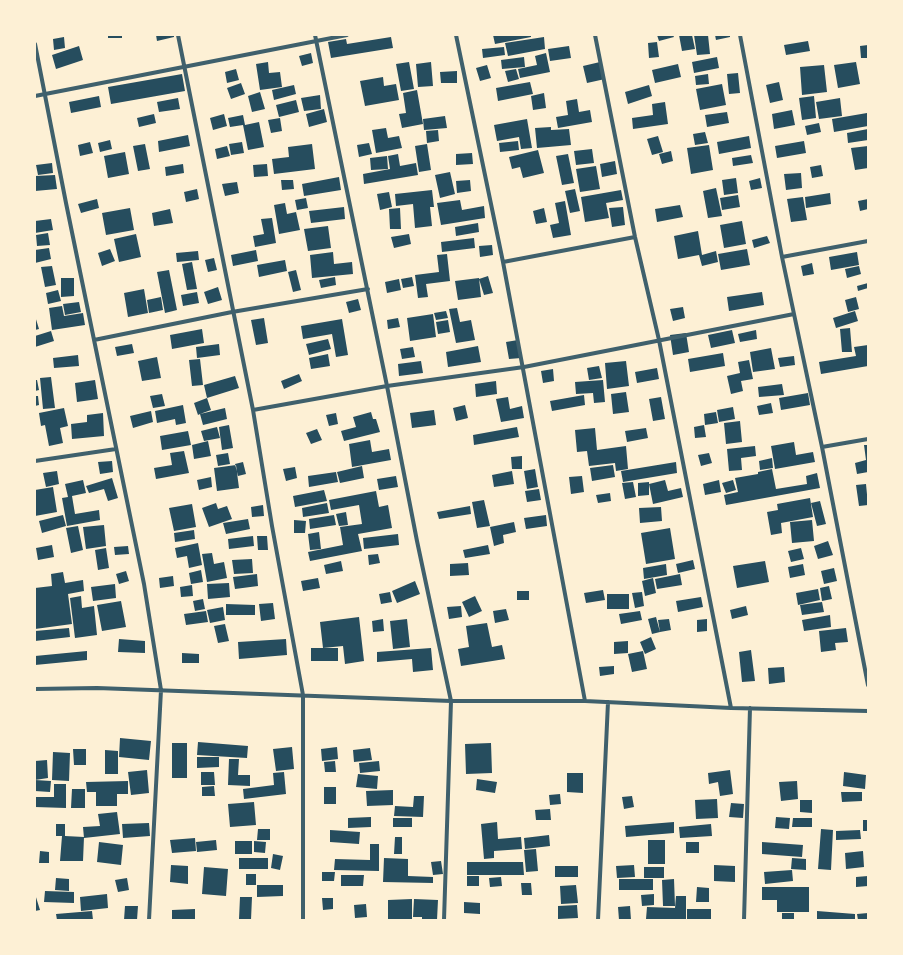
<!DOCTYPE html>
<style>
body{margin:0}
#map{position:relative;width:903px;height:955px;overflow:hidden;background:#fdf0d5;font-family:"Fira Sans Condensed",sans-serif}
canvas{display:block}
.frame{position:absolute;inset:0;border:36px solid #fdf0d5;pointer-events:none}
</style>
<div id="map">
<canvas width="903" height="955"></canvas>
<div class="frame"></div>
</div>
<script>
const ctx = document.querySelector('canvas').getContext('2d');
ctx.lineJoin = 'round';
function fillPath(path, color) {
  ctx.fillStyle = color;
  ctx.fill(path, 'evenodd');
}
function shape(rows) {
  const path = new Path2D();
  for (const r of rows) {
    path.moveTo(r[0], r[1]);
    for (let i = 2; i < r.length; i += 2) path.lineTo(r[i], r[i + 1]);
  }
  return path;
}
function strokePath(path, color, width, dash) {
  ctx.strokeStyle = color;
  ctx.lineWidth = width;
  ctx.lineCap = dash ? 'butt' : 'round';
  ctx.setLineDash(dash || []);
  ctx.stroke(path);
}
const building = shape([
 [108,35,122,35,122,38,108,38],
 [156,35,174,35,174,37,157,41],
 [493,35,531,35,531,37,495,44],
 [657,35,673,35,674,37,659,41],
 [679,35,692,35,695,49,682,51],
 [694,35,708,35,710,54,697,55],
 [715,35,730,35,730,37,716,40],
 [64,37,65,48,54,50,53,39],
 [391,37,393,48,331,58,328,42,346,39,347,44],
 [544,37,545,49,508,56,505,43],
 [808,41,810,51,786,55,784,45],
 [657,42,659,57,649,58,648,43],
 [868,45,868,58,861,58,860,46],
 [79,46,83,60,56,69,52,55],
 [569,46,571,58,550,61,548,49],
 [504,47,505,55,483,58,482,49],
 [311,53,313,63,302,66,299,56],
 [546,53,550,72,520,78,518,69,537,65,535,56],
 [524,57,525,67,502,69,501,60],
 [717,57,719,68,694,73,692,62],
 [268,62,269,73,280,72,282,87,260,90,256,64],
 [409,62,414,89,401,91,396,64],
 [431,62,433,86,418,87,416,64],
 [600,62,605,79,587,83,583,66],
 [856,62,860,84,838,88,834,65],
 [678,64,681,77,655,83,652,70],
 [487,65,491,78,480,81,476,68],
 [824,65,827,92,802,95,800,67],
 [236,69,239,80,227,83,225,72],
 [516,69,519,79,508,82,505,71],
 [457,71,457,83,441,83,440,72],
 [738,73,740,93,729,94,727,74],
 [182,74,185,91,111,104,108,87],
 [708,74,709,84,696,85,695,76],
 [383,77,384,86,396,84,399,100,365,106,360,81],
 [530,82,533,94,498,101,496,88],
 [779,82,783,100,770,103,766,85],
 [241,83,245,94,231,99,227,88],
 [722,84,726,105,700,110,696,89],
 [294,85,296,94,274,100,272,90],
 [649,85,652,96,628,104,625,92],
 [417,90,423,124,402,128,399,114,406,113,403,93],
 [260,92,265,109,252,112,248,96],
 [544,93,546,108,533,110,531,96],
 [320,95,321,109,304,111,301,98],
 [99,96,101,107,71,113,69,102],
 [814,96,816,118,802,120,799,98],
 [178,98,180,109,159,112,157,102],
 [840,98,842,116,819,119,816,102],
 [577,99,579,112,590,110,592,122,558,128,556,117,568,115,566,101],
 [296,100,299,112,279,117,276,105],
 [665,102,668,124,633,129,632,118,653,115,652,104],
 [324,109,327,122,309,127,306,114],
 [792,110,795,125,774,129,772,114],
 [727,112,729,123,707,127,705,115],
 [867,113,868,126,834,132,832,119],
 [154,114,156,123,139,127,137,118],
 [224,114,227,126,213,130,210,118],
 [243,115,245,125,259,122,264,147,248,150,243,125,230,127,228,118],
 [445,116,447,128,424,130,423,119],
 [280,118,282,131,271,133,268,120],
 [527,119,532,148,521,149,519,137,497,141,494,125],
 [819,123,821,132,807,135,805,126],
 [551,127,551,130,569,129,571,145,537,148,535,128],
 [386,128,388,138,399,136,402,148,376,153,372,130],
 [868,129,868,140,848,143,847,133],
 [438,130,439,141,427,143,426,131],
 [705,132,708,143,695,145,693,134],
 [188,135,190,146,159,152,158,141],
 [658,136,663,152,652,155,647,139],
 [749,136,751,148,719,154,717,142],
 [110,140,112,149,100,152,98,143],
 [518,141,519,150,500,152,499,143],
 [804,141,806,153,777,158,775,146],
 [90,142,93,153,80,156,78,145],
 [242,142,244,153,231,155,229,144],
 [369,143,372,154,359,157,357,145],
 [145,144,150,169,138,171,133,146],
 [312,144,315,169,274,174,272,159,289,157,288,147],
 [427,144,431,170,419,172,415,146],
 [709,145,713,170,691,174,687,148],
 [227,146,230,156,217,159,215,149],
 [868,146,868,168,855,170,851,148],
 [592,149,594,163,576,165,574,151],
 [538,150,544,173,523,178,520,167,512,169,509,157],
 [671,151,673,161,662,164,659,154],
 [125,152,129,174,108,178,104,156],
 [472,153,473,164,456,165,456,154],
 [398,154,400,166,416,163,418,175,364,184,363,174,390,169,388,156],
 [568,154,574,183,562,185,556,156],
 [751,155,753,163,733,166,732,158],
 [387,156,388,169,371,170,370,158],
 [615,161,617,174,602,177,600,164],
 [52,163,53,173,38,175,36,165],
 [183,164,184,173,166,176,165,167],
 [267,164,268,176,254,177,253,165],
 [821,165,823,176,812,178,810,167],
 [596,166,600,189,580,192,576,169],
 [450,172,455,194,440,198,435,175],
 [801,173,802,188,786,190,784,174],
 [55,175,57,189,35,191,35,176],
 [339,177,341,190,304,196,302,184],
 [736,178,738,193,724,195,722,180],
 [760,178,762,188,751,190,749,181],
 [281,180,293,180,294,189,282,190],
 [470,180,471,191,457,193,456,181],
 [237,182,239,193,225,196,222,184],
 [716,188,722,216,708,218,703,191],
 [197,189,199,199,186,202,184,192],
 [575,189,580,211,570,213,565,191],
 [432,190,434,207,430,207,432,226,415,228,413,204,396,206,395,194],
 [621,190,623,200,606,203,609,218,585,222,581,197],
 [389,192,392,207,380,210,377,194],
 [830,193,831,204,806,208,805,197],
 [738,195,740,207,722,210,720,198],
 [803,197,807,220,791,222,787,199],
 [306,198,308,208,297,210,295,200],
 [97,199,99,208,81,213,78,204],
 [868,199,868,209,860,211,858,201],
 [460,200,462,210,484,206,485,218,441,225,437,203],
 [565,201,571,235,553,238,550,225,559,223,555,203],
 [285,203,287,214,296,212,300,230,279,234,274,205],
 [680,205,683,217,657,222,655,209],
 [344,207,345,219,311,223,309,211],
 [623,207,625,225,612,227,609,208],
 [130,208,134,230,106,235,102,213],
 [400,208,401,229,390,229,389,209],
 [544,208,547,222,536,224,533,211],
 [170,209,173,223,154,226,152,213],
 [272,218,276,243,255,247,253,236,264,234,261,219],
 [51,219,53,230,35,233,35,221],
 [742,221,746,244,724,248,720,225],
 [478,223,479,232,456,236,455,227],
 [328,226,331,248,308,251,304,229],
 [698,231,702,255,716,251,718,262,702,266,699,255,678,259,674,236],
 [48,233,50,245,37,246,36,235],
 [136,234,141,257,119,262,114,239],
 [409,234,411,244,394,248,391,237],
 [767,236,770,243,754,248,752,240],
 [474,238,475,248,442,252,441,242],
 [492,245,493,255,480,257,479,246],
 [49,248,51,259,35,263,35,250],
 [110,249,115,261,102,266,98,253],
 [747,249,750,265,721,270,718,254],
 [256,250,258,261,233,266,231,255],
 [198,251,199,260,177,262,176,253],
 [333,252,334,264,352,262,353,274,312,278,310,255],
 [857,252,859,265,831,270,829,257],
 [447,254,450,281,426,284,428,297,418,298,415,275,439,272,437,255],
 [214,258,217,270,208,272,205,260],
 [285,260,287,271,259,277,257,265],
 [192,262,197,289,187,290,182,264],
 [812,263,814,274,803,276,801,266],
 [52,266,56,285,45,287,41,267],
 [859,266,861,274,847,278,845,269],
 [169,270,177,310,165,313,157,272],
 [296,270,301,290,293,292,288,272],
 [488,276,493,293,484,295,479,279],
 [335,277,336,285,321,288,319,280],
 [412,277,414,286,403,288,401,279],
 [61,278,74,278,74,296,61,297],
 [479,278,481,297,458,300,455,281],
 [399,279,401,290,387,293,385,282],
 [868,283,868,288,858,291,857,286],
 [218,287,222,300,208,304,204,292],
 [144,289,148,313,128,317,124,293],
 [58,290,61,301,48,304,46,293],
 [197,292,199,303,183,306,181,295],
 [762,292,764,305,729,311,727,297],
 [161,297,163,310,149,313,147,300],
 [856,297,859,309,848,312,845,300],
 [358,299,361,310,349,313,346,302],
 [79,302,81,312,65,315,63,304],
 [62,306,64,316,83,313,85,325,52,330,49,308],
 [683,307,685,318,673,321,670,309],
 [457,308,460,322,471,320,475,340,456,343,449,309],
 [446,311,448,318,436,320,434,313],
 [855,311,858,321,836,328,833,318],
 [433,314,436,337,410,341,407,318],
 [35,316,39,329,35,330],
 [264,318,268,343,256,345,251,320],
 [398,318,400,327,388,329,387,320],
 [342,319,348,355,336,357,332,334,303,339,301,326],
 [448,320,450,332,438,334,436,322],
 [850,328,852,352,842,352,840,329],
 [202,329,204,343,172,349,170,335],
 [732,330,735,343,711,348,708,335],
 [756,330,757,339,740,342,738,334],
 [51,331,54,341,35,347,35,336],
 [686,333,689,352,673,355,670,335],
 [328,339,331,349,309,355,306,344],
 [518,340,521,358,509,359,506,342],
 [132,344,134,353,117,356,115,347],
 [219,344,220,355,197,358,196,347],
 [868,345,868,366,821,374,819,362,856,356,854,347],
 [478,346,481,362,448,367,446,352],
 [413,347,415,357,402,359,400,349],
 [771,348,775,369,753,372,750,352],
 [723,353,725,366,690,372,688,359],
 [328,354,330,366,311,369,309,358],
 [78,355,79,366,54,368,53,358],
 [794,356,795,365,780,367,778,358],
 [157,357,161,378,142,381,138,361],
 [200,359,203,385,192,386,189,360],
 [749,360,753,379,741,381,743,391,731,394,727,376,740,373,738,362],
 [421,361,423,373,399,376,398,364],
 [626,361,629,386,607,389,605,363],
 [599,366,602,378,589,380,587,368],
 [657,368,659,379,637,383,635,372],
 [553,369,554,381,543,383,541,371],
 [299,374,302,381,284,389,281,381],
 [235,376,239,388,207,398,204,385],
 [51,377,55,408,43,409,40,378],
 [35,380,37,380,39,390,35,391],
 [95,380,98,399,77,402,75,383],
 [603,380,605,402,594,403,593,393,576,394,575,382],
 [496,381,497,394,476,397,475,384],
 [782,384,784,395,759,397,758,387],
 [626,392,629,412,613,414,611,394],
 [808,393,810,405,781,410,779,398],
 [162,394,165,406,153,408,150,396],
 [584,395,585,405,552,411,550,401],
 [35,396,38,396,39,405,35,406],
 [508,397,510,409,522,406,524,418,501,422,496,399],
 [661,397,665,419,653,421,649,399],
 [207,398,211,410,200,414,225,408,227,419,203,425,200,414,198,415,194,403],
 [771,403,773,413,759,415,757,406],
 [183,405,186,423,176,425,175,419,157,423,155,411],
 [465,405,468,418,456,421,453,408],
 [733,407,735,419,719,422,717,410],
 [64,408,68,426,60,428,63,443,49,446,45,425,41,426,39,413],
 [434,410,436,425,412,428,410,413],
 [151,411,153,422,133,428,130,416],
 [371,412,373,419,376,419,380,432,344,441,341,431,356,427,353,417],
 [716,412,718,423,705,425,704,414],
 [103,413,104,436,72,439,71,424,87,422,87,415],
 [336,413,338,424,329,426,326,415],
 [740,421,742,442,726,444,724,423],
 [229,425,233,448,222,450,219,427],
 [704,425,706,437,695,438,694,427],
 [217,427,220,438,204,441,201,431],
 [517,427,519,437,474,445,473,435],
 [595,428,597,450,626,446,628,469,616,471,615,463,589,466,587,451,577,452,575,430],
 [646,428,648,438,627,442,625,431],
 [317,429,322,440,311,444,306,433],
 [188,431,191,445,162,450,160,436],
 [370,440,372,452,389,449,391,460,352,467,349,444],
 [208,441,211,456,194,459,192,445],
 [794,442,796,455,813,452,815,462,775,469,771,446],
 [864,445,868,445,868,472,857,474,855,463,866,460],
 [755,446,756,456,741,458,742,470,729,471,727,449],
 [184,451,189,473,156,479,154,468,172,465,170,453],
 [228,453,230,464,218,466,216,455],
 [709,453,712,463,701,466,698,455],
 [522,456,522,469,512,469,511,457],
 [772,458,773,468,760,470,759,461],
 [112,461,113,472,100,474,98,462],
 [243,462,246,474,238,476,235,464],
 [676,462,677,473,623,482,621,471],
 [236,465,239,488,217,491,214,468],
 [613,465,615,477,592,481,590,468],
 [362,466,364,478,340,483,337,472],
 [295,467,297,478,286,481,283,469],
 [535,469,538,487,527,489,524,471],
 [772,469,776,489,807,484,806,476,817,473,820,488,726,505,724,495,738,492,735,478,758,474,758,472],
 [57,471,59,484,46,487,43,473],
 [512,471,514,484,494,487,492,475],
 [336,472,338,482,309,487,308,476],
 [396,476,398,487,379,490,377,479],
 [582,476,584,492,571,494,569,477],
 [211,477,212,487,199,490,197,480],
 [112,478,118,498,108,501,104,489,89,493,86,486],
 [83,480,86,493,72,496,75,514,99,510,100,520,67,526,62,498,68,497,65,484],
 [665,480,668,491,681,488,683,497,653,504,649,484],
 [719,480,721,492,705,495,703,484],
 [733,480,736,490,726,493,722,483],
 [633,482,636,497,625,499,622,483],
 [649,482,649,495,638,496,638,483],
 [866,484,868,505,859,506,856,485],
 [53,487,57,512,35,516,35,490],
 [539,489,541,500,527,502,525,491],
 [324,490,327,501,295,507,293,496],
 [376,491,379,507,388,505,392,528,358,534,362,551,310,561,308,552,343,545,340,527,362,524,359,505,331,510,329,500],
 [610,493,611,501,598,503,596,495],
 [810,498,813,517,781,523,782,533,771,535,767,512,778,510,777,504],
 [484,500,490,526,477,528,472,502],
 [820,501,826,524,817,526,811,503],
 [216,503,218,509,227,506,232,519,209,527,202,508],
 [327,503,329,513,303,517,302,508],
 [192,504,196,527,174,531,169,508],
 [263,505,264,516,252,517,251,507],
 [470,506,471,514,439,519,437,512],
 [661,507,662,521,640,523,639,508],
 [346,512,348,525,339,526,336,514],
 [63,515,66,526,42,533,39,521],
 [334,515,336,525,310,529,309,519],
 [546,515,547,526,526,529,524,518],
 [248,519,250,529,226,534,223,523],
 [294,520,306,521,305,533,294,533],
 [812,520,814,541,792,543,790,522],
 [514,522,516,532,503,535,504,543,494,546,490,527],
 [104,525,106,546,86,549,83,527],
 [78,526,83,550,71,553,66,528],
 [670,528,675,559,646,564,641,533],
 [194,530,195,539,175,542,174,533],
 [319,532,321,549,310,550,308,534],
 [398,534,399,545,364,549,363,538],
 [253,536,254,546,229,549,228,539],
 [257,536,267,536,268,550,258,550],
 [828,541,833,555,818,559,814,546],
 [198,543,202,565,189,568,187,556,177,558,175,548],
 [52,545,54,557,38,560,36,548],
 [488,545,490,554,465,558,463,550],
 [128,546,129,554,115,555,114,547],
 [106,548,109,568,98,570,95,550],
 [801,548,804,559,791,562,788,551],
 [212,553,214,564,224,562,227,578,207,582,202,554],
 [378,554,380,563,369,565,368,555],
 [252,559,253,573,234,574,232,560],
 [693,560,695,569,678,573,676,564],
 [341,561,343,571,326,574,324,565],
 [765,561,769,582,737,588,733,566],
 [468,563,469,575,450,576,450,564],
 [666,564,667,575,644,579,643,568],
 [803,564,805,575,790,578,788,567],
 [834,568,837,581,824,584,821,571],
 [201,570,203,582,191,584,189,573],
 [126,571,129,581,119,584,116,574],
 [63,572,65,583,83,580,84,591,68,594,72,624,35,629,35,588,52,586,51,574],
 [257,574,258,586,235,589,233,577],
 [680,574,682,585,657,589,655,579],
 [173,576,174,586,160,588,159,578],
 [318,578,320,588,303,591,301,581],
 [653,578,656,593,645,596,642,581],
 [415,581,420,594,397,603,392,591],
 [229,583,230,597,208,599,207,584],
 [115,584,116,598,93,601,91,587],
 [192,585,193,596,181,597,180,587],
 [829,586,832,599,822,601,820,588],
 [818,589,820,600,798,605,796,593],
 [603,590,605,600,586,603,584,593],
 [517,591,529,591,529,600,517,600],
 [390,592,392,602,381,604,379,594],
 [642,592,644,606,635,608,632,593],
 [607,594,629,594,629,609,607,609],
 [81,596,82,608,94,606,97,635,75,638,70,598],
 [475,596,482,611,469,617,462,602],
 [701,597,703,607,678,612,676,601],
 [203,599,205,609,195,611,193,601],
 [121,601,126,627,102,631,97,605],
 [822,602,824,612,802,615,800,605],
 [273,603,275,619,261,621,259,604],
 [226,604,255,605,255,615,226,615],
 [461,606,462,617,449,619,447,607],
 [746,606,748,615,732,619,730,610],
 [223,607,225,620,210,623,207,610],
 [506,609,509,620,495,623,493,611],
 [206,611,208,622,186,625,184,614],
 [640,611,642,620,621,624,619,614],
 [830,615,831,627,804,631,802,620],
 [359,617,364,661,345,664,343,646,323,648,320,622],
 [656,617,660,632,652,634,648,619],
 [383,619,384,631,373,632,372,621],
 [407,619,410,647,393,649,390,621],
 [669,619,671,630,660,632,658,620],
 [707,619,707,631,697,632,697,620],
 [487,623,492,647,502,645,505,659,461,666,458,649,469,647,466,626],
 [225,624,229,641,218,643,214,626],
 [69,628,70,637,35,641,35,631],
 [846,628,848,642,835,643,836,650,821,652,819,631],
 [651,637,656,649,645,654,640,642],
 [119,639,145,641,145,653,118,652],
 [286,639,287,655,239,659,238,642],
 [628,641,628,653,614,654,614,642],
 [311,648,338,648,338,661,311,661],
 [431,648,433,670,413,672,412,659,377,662,377,652],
 [751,650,755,681,742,682,739,652],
 [87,651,87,660,35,665,35,656],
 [643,651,647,669,632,672,628,654],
 [182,653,199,654,199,663,182,663],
 [614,666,614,674,600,676,599,667],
 [784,667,785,682,769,684,768,668],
 [120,738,151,741,149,760,119,757],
 [198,742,248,746,247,758,197,755],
 [172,743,187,743,187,778,172,778],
 [491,743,492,773,466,774,465,744],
 [292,747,294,769,276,771,273,749],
 [337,747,338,759,322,761,321,749],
 [370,748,372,760,354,762,353,750],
 [73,749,86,749,86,765,74,765],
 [105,750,118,751,118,774,105,774],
 [53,752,70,753,69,781,52,780],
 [197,757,219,757,219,767,197,768],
 [229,759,239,759,238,775,250,775,250,786,228,785],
 [47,760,48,778,35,780,35,761],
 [335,761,336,772,325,772,324,762],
 [379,761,380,771,360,773,359,763],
 [147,770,149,793,131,795,128,772],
 [730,770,733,794,720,796,718,782,709,784,708,773],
 [201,772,214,772,215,785,201,785],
 [284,772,286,794,244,799,243,789,274,785,273,773],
 [844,772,866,775,865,789,843,786],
 [567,773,583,773,583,793,567,792],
 [358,774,378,776,377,789,356,787],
 [477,779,497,782,495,793,476,790],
 [35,780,51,781,50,792,35,791],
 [128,781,128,794,117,794,117,806,96,806,96,792,87,792,86,782],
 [797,781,798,799,781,801,779,782],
 [54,784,66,784,66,808,35,807,35,797,54,797],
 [214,786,215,796,202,796,202,787],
 [324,787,336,787,336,804,324,804],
 [72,789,85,789,85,808,71,808],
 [393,790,393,805,367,806,366,791],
 [841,792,862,792,862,801,842,802],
 [560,794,561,804,550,805,549,795],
 [414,796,424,796,423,817,394,816,395,806,413,807],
 [632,796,634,807,624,809,622,797],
 [717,799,718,818,696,819,695,800],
 [800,800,812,800,812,813,800,812],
 [254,802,256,825,230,827,228,804],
 [731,803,744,804,743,818,729,817],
 [550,809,551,820,536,820,535,810],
 [117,812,120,834,84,838,83,827,100,826,98,814],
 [371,817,371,827,348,828,348,818],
 [776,817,790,818,789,829,775,828],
 [393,818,412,818,412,827,393,827],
 [793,818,812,818,812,827,792,827],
 [863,820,868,820,868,831,863,831],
 [497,822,498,839,521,837,522,849,494,851,494,858,484,859,481,824],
 [674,822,674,833,626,837,625,826],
 [149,823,150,836,123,838,122,824],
 [56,824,65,824,65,836,84,837,83,861,60,861,62,836,56,836],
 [711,824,712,836,680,838,679,827],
 [258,829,270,829,270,840,257,840],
 [821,829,833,830,831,870,818,869],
 [330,830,360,832,359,844,330,842],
 [860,830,861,839,836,840,836,831],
 [549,835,550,846,525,849,524,838],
 [395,837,402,837,402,854,394,854],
 [195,838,196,851,172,853,170,840],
 [216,840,217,850,197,852,196,842],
 [648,840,665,840,665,864,648,864],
 [235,841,252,841,252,854,235,854],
 [254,841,266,842,265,853,254,852],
 [99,842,123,845,121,865,97,862],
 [686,842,699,842,699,853,686,853],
 [762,842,803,845,802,857,762,854],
 [370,844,379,844,379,871,334,870,335,859,370,860],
 [536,849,538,871,526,872,524,850],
 [40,851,49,852,49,863,39,863],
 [863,851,864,867,846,869,845,853],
 [273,854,283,856,280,870,271,868],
 [239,858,268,858,268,869,239,869],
 [384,858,408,859,408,876,433,877,433,883,383,882],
 [792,858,806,859,806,870,791,869],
 [441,861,443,874,433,875,431,862],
 [467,862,523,862,524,875,467,875],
 [171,865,188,866,188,884,170,882],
 [634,865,635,877,617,878,616,866],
 [714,865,735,866,735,882,714,881],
 [555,866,578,866,578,877,555,877],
 [204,867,228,869,226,896,202,894],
 [644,867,664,867,664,878,644,878],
 [792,870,793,881,765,884,764,872],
 [322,872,335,872,334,881,322,881],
 [246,874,256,874,256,885,246,885],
 [341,875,364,875,363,886,341,886],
 [467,876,479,876,479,886,467,886],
 [868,876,868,886,856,887,856,877],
 [501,877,502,886,490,887,489,878],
 [56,878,69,879,69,891,55,890],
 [127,878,129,890,118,892,115,880],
 [619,879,653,879,653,890,619,890],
 [674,879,675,906,663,906,662,880],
 [521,883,531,883,532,895,522,895],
 [257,885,283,885,283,896,257,897],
 [576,885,578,903,561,904,560,886],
 [697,887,709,888,709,902,696,902],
 [762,887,809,887,809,912,777,912,777,900,762,900],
 [45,891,74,892,74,903,44,902],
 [35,894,40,910,35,911],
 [107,894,108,908,81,911,80,897],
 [654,894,654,905,642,906,641,895],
 [676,896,686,896,686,920,646,919,647,907,675,908],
 [240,897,252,897,251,920,239,919],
 [322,898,333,898,333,909,323,910],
 [412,899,412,920,388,920,388,900],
 [414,899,438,900,437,920,422,920,422,917,413,917],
 [464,902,480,903,480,914,464,913],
 [366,904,367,917,355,918,354,905],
 [577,905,578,918,558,919,558,906],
 [125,906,138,906,137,920,124,920],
 [630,906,631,920,619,920,618,907],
 [195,909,195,920,172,920,172,910],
 [687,909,711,909,711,920,687,920],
 [92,911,93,920,57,920,56,914],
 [817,911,855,914,855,920,817,920],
 [782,913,794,913,794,920,782,920],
 [868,913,868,920,858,920,857,914]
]);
const minor = shape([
 [178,35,253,410,272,526,303,695,303,920],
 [315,35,387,386,417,541,451,701,444,920],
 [456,35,503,262,585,701],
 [595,35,635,237,659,340,731,708],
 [740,35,782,257,822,447,868,685],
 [35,44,66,203,144,584,161,690,149,920],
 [35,96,347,35],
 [782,257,868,241],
 [503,262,635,237],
 [94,340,232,312,368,289],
 [253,410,387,386,524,367,794,314],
 [822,447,868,439],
 [35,461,116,449],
 [35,689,97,688,451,701,585,701,731,708,868,711],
 [598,920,608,702],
 [744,920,750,708]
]);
fillPath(building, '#264d5e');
strokePath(minor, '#3f606c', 4);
</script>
